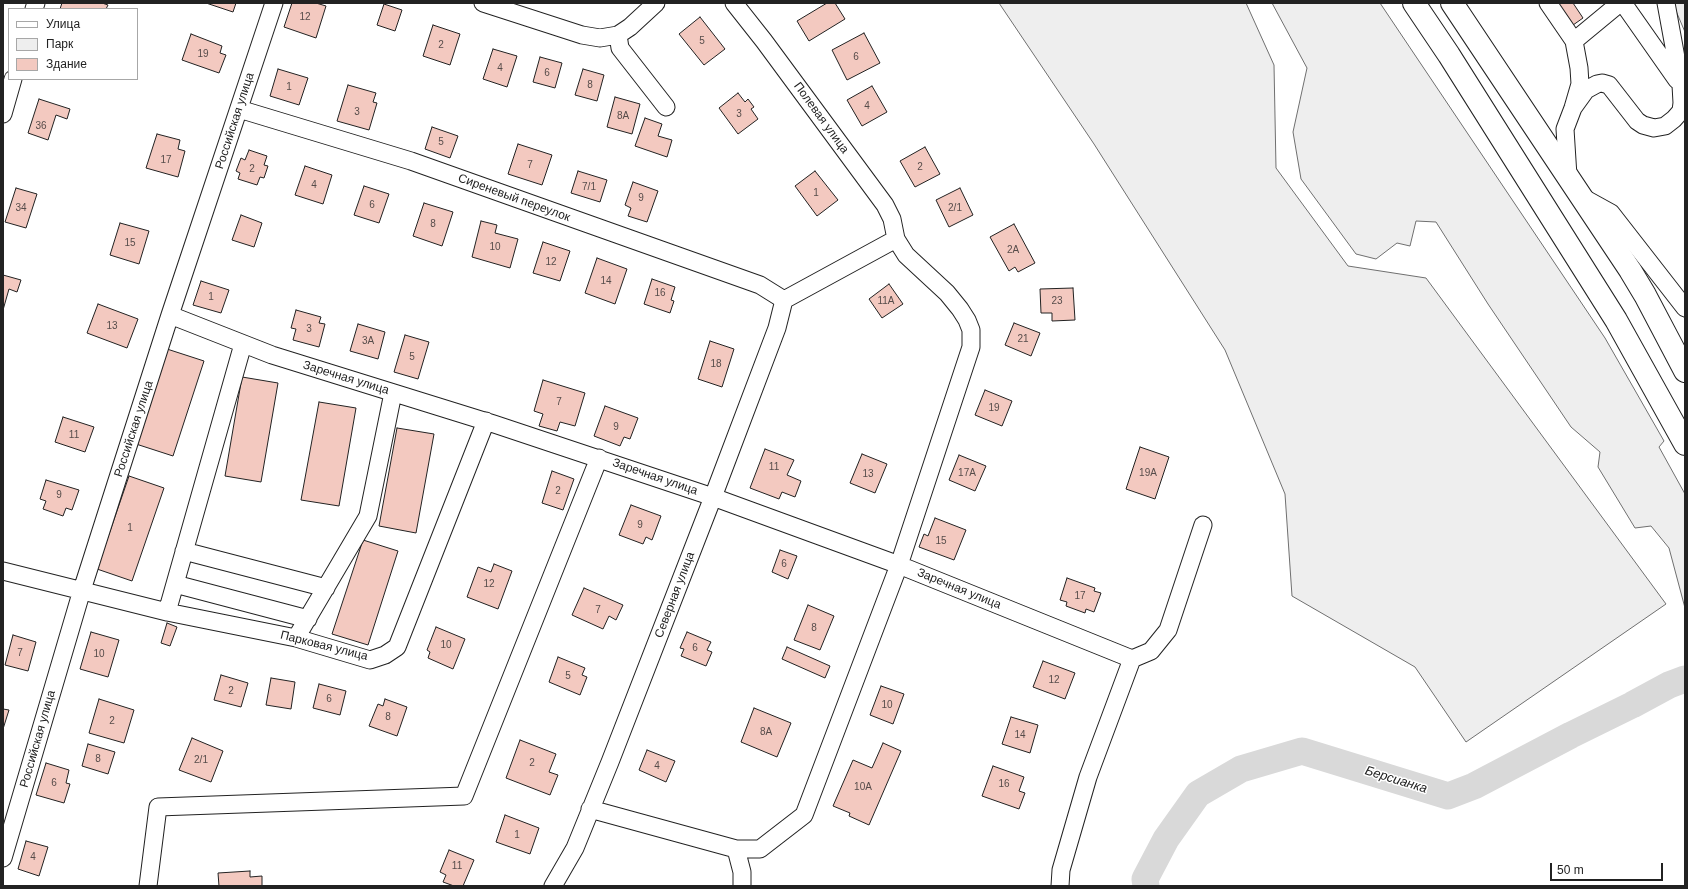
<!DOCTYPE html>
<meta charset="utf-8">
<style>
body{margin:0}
#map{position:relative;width:1688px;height:889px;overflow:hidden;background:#fff;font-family:Helvetica,sans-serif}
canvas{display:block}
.frame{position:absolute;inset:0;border:4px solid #222;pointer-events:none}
.legend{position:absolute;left:8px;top:8px;width:130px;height:72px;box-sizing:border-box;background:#fff;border:1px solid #a7a7a7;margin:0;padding:5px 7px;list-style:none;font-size:12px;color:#222}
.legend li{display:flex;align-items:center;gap:8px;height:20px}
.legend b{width:20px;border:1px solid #a7a7a7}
.scale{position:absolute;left:1550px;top:863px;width:113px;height:18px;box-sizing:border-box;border:2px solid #222;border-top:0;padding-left:5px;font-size:12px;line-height:14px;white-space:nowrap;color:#222;-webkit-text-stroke:3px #fff;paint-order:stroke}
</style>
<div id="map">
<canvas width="1688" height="889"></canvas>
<div class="frame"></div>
<ul class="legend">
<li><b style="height:5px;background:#fff"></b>Улица</li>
<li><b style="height:11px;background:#eee"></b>Парк</li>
<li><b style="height:11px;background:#f3c9c0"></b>Здание</li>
</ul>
<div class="scale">50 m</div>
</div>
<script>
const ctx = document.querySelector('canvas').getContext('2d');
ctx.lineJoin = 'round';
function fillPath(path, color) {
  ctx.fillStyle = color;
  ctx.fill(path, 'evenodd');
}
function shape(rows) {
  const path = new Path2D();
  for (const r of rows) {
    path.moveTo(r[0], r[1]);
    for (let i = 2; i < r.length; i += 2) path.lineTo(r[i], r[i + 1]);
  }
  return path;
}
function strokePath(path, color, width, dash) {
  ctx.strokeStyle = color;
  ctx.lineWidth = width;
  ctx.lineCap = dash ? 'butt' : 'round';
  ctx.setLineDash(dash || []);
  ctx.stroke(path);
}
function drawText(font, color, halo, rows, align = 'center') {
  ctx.font = font + ' Helvetica,sans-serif';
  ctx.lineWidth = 3;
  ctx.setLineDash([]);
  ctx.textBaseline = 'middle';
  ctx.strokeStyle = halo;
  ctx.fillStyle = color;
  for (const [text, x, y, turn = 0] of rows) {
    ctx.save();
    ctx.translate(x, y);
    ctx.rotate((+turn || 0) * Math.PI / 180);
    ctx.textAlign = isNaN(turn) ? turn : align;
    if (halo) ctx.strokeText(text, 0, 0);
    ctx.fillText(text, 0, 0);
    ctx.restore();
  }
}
const green = shape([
 [999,3,1246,3,1274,65,1276,168,1348,266,1426,278,1666,604,1466,742,1415,667,1292,596,1285,494,1225,350,1094,144,999,3],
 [1272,3,1380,3,1605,338,1664,441,1659,447,1685,494,1685,608,1669,548,1651,526,1635,528,1598,467,1600,452,1571,427,1488,304,1436,222,1416,221,1410,246,1397,243,1376,259,1356,254,1301,179,1293,132,1307,68,1272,3],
 [1674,3,1685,3,1685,32,1676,11,1674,3]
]);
const river = shape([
 [1146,886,1145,879,1166,839,1198,794,1241,769,1302,751,1448,796,1474,786,1571,735,1632,705,1669,685,1685,679]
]);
const building = shape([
 [62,3,102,3,108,5,106,9,60,9,62,3],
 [206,3,236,3,233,12,206,3],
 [292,3,316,3,326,6,316,38,284,27,292,3],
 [827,3,835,3,845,19,809,41,797,21,827,3],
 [1547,3,1573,3,1583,18,1566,30,1547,3],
 [384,4,402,10,395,31,377,25,384,4],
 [700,17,725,49,704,65,679,34,700,17],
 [433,25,460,34,450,65,423,56,433,25],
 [864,33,880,63,847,80,832,50,864,33],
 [191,34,222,46,220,53,226,55,219,73,182,60,191,34],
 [493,49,517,56,507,87,483,79,493,49],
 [540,57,562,63,555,88,533,82,540,57],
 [278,69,308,78,299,105,270,96,278,69],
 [583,69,604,75,597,101,575,95,583,69],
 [348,85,376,93,373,102,377,103,369,130,337,121,348,85],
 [872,86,887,112,862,126,847,100,872,86],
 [738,93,745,102,748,99,754,107,751,109,758,119,738,134,719,108,738,93],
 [615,97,640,104,632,134,607,127,615,97],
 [39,99,70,109,67,119,56,115,48,140,28,133,39,99],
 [645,118,662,124,658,136,672,140,667,157,635,146,645,118],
 [432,127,458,136,450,158,425,149,432,127],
 [157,134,180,140,178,149,185,151,178,177,146,168,157,134],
 [518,144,552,155,542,185,508,174,518,144],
 [925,147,940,174,915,187,900,161,925,147],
 [249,150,267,156,264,165,268,166,264,178,260,177,257,185,238,179,240,173,236,171,241,158,245,160,249,150],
 [305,166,332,175,323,204,295,195,305,166],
 [578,171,607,180,600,202,571,193,578,171],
 [815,171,838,200,817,216,795,186,815,171],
 [633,182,658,191,647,222,628,216,631,208,625,205,633,182],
 [364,186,389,194,379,223,354,215,364,186],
 [16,188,37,194,26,228,5,222,16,188],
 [960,188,973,215,949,227,936,200,960,188],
 [424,203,453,212,442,246,413,236,424,203],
 [241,215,262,223,254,247,232,240,241,215],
 [481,221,497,225,495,233,518,239,510,268,472,257,481,221],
 [120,223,149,231,139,264,110,255,120,223],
 [1014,224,1035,263,1018,272,1015,267,1009,271,990,237,1014,224],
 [543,242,570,251,560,281,533,273,543,242],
 [597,258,627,269,615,304,585,293,597,258],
 [3,275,21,280,17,292,9,289,3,310,3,275],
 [652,279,675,287,671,300,674,301,670,313,644,304,652,279],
 [201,281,229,290,221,313,193,305,201,281],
 [889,284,903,304,882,318,869,299,889,284],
 [1073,288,1075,320,1052,321,1052,313,1041,313,1040,289,1073,288],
 [98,304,138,319,127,348,87,333,98,304],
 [296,310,321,317,319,323,325,324,319,347,293,340,296,329,291,328,296,310],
 [1014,323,1040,333,1031,356,1005,345,1014,323],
 [358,324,385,332,378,359,350,351,358,324],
 [405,335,429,342,418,379,394,372,405,335],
 [710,341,734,349,722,387,698,379,710,341],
 [167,349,204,361,173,456,136,444,167,349],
 [242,377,278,383,261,482,225,476,242,377],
 [543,380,585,393,575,426,560,422,557,431,539,426,543,414,534,411,543,380],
 [985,390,1012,401,1002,426,975,415,985,390],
 [319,402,356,408,339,506,301,500,319,402],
 [605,406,638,418,630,439,624,437,620,446,594,436,605,406],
 [63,417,94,427,85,452,55,442,63,417],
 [397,428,434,434,416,533,379,526,397,428],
 [1140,447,1169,457,1155,499,1126,489,1140,447],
 [765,449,794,460,787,475,801,481,795,497,782,492,779,499,750,488,765,449],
 [862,454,887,464,875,493,850,483,862,454],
 [959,455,986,466,975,491,949,480,959,455],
 [552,471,574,479,563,510,542,503,552,471],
 [129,476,164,488,132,581,97,569,129,476],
 [46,480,79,490,72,510,66,508,63,516,43,509,46,501,40,499,46,480],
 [631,505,661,516,652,540,646,537,643,544,619,535,631,505],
 [935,518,966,530,954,560,919,547,924,534,928,536,935,518],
 [363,540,398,551,368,645,332,634,363,540],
 [780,550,797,556,788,579,772,572,780,550],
 [494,564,512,571,498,609,467,597,478,567,491,572,494,564],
 [1067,578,1095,588,1094,591,1101,593,1094,612,1086,609,1085,613,1066,606,1067,602,1060,600,1067,578],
 [584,588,623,605,616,620,609,616,603,629,572,615,584,588],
 [808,605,834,616,820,650,794,640,808,605],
 [167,623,177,627,170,646,161,643,167,623],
 [436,627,465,639,453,669,428,658,430,652,427,650,436,627],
 [91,632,119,640,108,677,80,669,91,632],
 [687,632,711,642,707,650,712,652,706,666,681,656,684,649,680,648,687,632],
 [13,635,36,642,28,671,5,665,13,635],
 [787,647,830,666,825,678,782,659,787,647],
 [558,657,585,668,582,675,587,677,580,695,549,682,558,657],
 [1043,661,1075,673,1065,699,1033,687,1043,661],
 [221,675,248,683,241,707,214,700,221,675],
 [271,678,295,682,291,709,266,705,271,678],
 [319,684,346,691,340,715,313,708,319,684],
 [881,686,904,694,893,724,870,715,881,686],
 [99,699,134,710,124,743,89,733,99,699],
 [385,699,407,707,397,736,369,726,378,704,383,706,385,699],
 [754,708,791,723,777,757,741,742,754,708],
 [3,709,9,710,3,729,3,709],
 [1011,717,1038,725,1030,753,1002,744,1011,717],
 [192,738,223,751,211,782,179,770,192,738],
 [520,740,556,754,549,772,558,775,550,795,506,778,520,740],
 [883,743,901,751,869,825,849,816,850,813,833,806,853,760,872,768,883,743],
 [88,744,115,752,108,774,82,766,88,744],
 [647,750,675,761,666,782,639,770,647,750],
 [46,763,69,770,66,783,70,784,64,803,36,795,46,763],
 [993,766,1024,777,1019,791,1025,793,1019,809,982,796,993,766],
 [505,815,539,828,530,854,496,842,505,815],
 [26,841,48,847,39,876,18,869,26,841],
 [449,850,474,860,463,886,454,886,443,882,446,875,440,872,449,850],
 [250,871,250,877,262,876,262,886,219,886,218,873,250,871]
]);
const minor = shape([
 [483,3,582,35,600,38,618,35,630,27,656,3],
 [1548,3,1574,41,1579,68,1580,84,1573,108,1565,129,1568,176],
 [1623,3,1677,80],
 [34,9,36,3],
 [618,35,620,48,666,107],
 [1574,41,1620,3],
 [1573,108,1586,90,1597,84,1602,83,1609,85,1637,121,1643,125,1654,128,1665,126,1674,119,1681,111,1682,103,1681,85,1666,3],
 [239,109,411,161,760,285,784,300],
 [3,114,13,79],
 [1582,197,1611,213,1685,308],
 [784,300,896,239],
 [170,315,272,355,494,424,713,497,899,565,1132,659],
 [184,551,326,588],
 [3,571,167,612,296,638,370,660,385,655,397,647,486,421],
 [175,584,308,619],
 [167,612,243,344],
 [296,638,368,516,393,393],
 [590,809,736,849,760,849,804,815,899,565,971,347,971,330,967,320,960,309,947,293,906,255,896,239,892,219,885,205,764,41,734,3],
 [736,849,742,872,742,886],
 [3,858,82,590,170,315,274,3],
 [148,886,158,807,464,796,599,458],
 [553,886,575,848,610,762,713,497,777,328,784,300],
 [1060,886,1061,870,1088,777,1132,659,1151,651,1168,630,1203,525]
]);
const highway = shape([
 [1414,3,1449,55,1616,320,1685,444],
 [1452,3,1630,270,1645,295,1685,371]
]);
const numberNames = [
 ["12",305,17],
 ["5",702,41],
 ["2",441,45],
 ["19",203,54],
 ["6",856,57],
 ["4",500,68],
 ["6",547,73],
 ["8",590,85],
 ["1",289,87],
 ["4",867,106],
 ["3",357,112],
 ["3",739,114],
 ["8А",623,116],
 ["36",41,126],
 ["5",441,142],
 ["17",166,160],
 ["7",530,165],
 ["2",920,167],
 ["2",252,169],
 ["4",314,185],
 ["7/1",589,187],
 ["1",816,193],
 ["9",641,198],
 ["6",372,205],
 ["34",21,208],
 ["2/1",955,208],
 ["8",433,224],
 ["15",130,243],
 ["10",495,247],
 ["2А",1013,250],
 ["12",551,262],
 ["14",606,281],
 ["16",660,293],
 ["1",211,297],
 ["11А",886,301],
 ["23",1057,301],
 ["13",112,326],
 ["3",309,329],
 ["21",1023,339],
 ["3А",368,341],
 ["5",412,357],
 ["18",716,364],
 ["7",559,402],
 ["19",994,408],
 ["9",616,427],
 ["11",74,435],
 ["11",774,467],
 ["17А",967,473],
 ["19А",1148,473],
 ["13",868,474],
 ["2",558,491],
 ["9",59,495],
 ["9",640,525],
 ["1",130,528],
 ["15",941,541],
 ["6",784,564],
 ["12",489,584],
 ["17",1080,596],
 ["7",598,610],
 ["8",814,628],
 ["10",446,645],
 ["6",695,648],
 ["7",20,653],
 ["10",99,654],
 ["5",568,676],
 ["12",1054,680],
 ["2",231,691],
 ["6",329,699],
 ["10",887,705],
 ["8",388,717],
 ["2",112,721],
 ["8А",766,732],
 ["14",1020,735],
 ["8",98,759],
 ["2/1",201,760],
 ["2",532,763],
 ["4",657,766],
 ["6",54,783],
 ["16",1004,784],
 ["10А",863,787],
 ["1",517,835],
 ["4",33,857],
 ["11",457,866]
];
const streetNames = [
 ["Полевая улица",821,118,54],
 ["Российская улица",235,121,-72],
 ["Сиреневый переулок",514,198,20],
 ["Заречная улица",346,378,17],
 ["Российская улица",134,429,-72],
 ["Заречная улица",655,477,19],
 ["Заречная улица",959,589,22],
 ["Северная улица",675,595,-69],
 ["Парковая улица",324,646,14],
 ["Российская улица",38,739,-74]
];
const waterNames = [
 ["Берсианка",1396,780,17]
];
fillPath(green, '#eee');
strokePath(green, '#6f6f6f', 1);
strokePath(river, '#d9d9d9', 27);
fillPath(building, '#f3c9c0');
strokePath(building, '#222', 1);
strokePath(minor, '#222', 19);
strokePath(highway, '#222', 24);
strokePath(minor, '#fff', 17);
strokePath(highway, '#fff', 22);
drawText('10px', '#564c4a', null, numberNames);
drawText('12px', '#222', '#fff', streetNames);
drawText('italic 13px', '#222', '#fff', waterNames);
</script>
